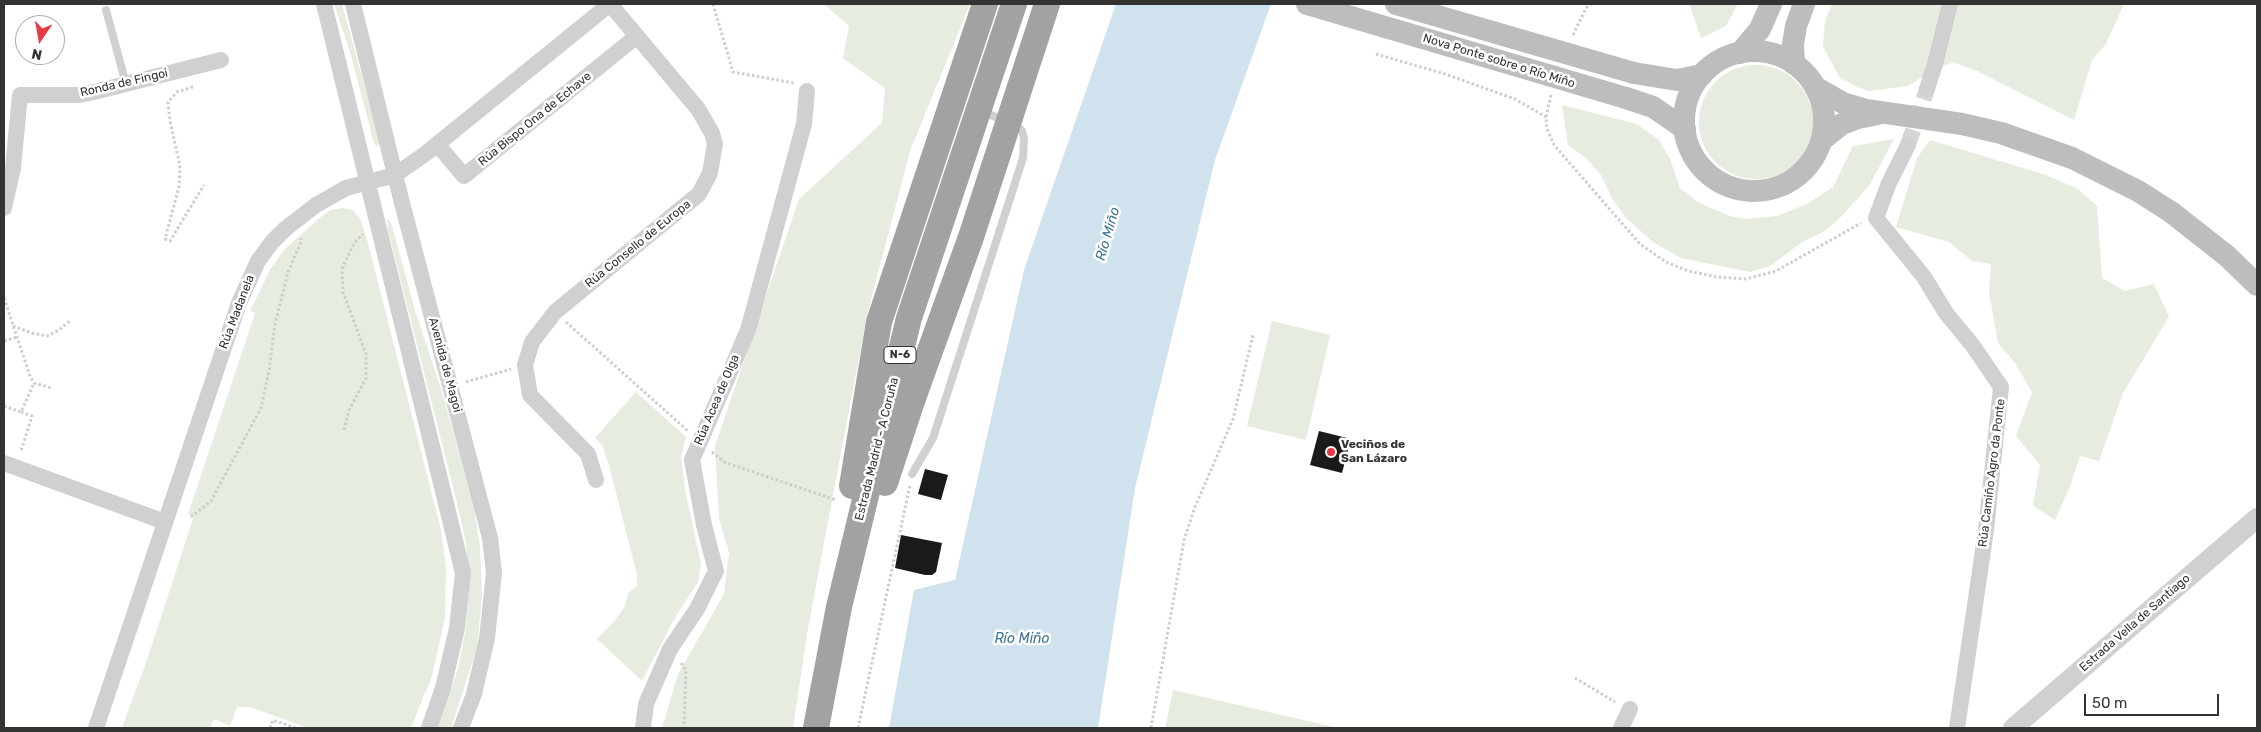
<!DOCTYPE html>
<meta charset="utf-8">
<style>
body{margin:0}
#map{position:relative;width:2261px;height:732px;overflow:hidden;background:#fff;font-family:Rubik,sans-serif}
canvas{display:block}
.frame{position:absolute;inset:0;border:5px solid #333;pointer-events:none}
.north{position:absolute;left:15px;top:15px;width:50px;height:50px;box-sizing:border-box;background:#fff;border:1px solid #adadad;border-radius:50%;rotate:192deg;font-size:14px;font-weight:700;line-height:20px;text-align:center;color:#333}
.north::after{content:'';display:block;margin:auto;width:18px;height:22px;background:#e63946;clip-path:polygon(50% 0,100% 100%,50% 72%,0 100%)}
.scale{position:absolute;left:2084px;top:694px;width:135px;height:22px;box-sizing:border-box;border:2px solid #333;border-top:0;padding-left:6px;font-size:15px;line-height:18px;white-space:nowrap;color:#333;-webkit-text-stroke:4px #fff;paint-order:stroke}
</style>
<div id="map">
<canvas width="2261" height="732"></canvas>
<div class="frame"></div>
<div class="north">N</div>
<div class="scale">50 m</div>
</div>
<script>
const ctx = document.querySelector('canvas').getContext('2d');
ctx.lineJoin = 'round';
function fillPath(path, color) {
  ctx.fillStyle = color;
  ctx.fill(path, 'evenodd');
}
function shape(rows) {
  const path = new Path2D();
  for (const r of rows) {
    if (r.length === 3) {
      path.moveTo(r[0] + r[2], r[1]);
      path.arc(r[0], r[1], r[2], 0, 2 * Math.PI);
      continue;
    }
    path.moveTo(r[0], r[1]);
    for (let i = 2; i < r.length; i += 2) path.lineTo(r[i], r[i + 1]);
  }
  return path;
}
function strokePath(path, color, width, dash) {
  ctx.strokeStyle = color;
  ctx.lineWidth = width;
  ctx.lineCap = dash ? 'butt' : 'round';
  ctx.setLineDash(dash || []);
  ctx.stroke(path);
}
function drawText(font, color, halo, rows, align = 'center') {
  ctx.font = font + ' Rubik,sans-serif';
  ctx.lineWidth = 5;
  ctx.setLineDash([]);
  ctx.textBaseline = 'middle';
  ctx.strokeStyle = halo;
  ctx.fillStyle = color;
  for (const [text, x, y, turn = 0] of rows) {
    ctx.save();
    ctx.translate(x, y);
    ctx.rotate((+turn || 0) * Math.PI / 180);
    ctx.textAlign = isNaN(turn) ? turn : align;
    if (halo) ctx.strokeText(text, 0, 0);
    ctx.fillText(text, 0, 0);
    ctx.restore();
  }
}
const green = shape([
 [334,4,342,4,380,143,377,147,374,143,350,52],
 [824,4,970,4,910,151,867,315,808,628,793,728,662,728,678,674,724,594,729,553,719,518,715,446,799,199,882,123,885,88,843,58,849,26],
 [1689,4,1738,4,1726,26,1701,38],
 [1832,4,2124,4,2106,44,2092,60,2074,120,1977,71,1952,62,1927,74,1908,86,1868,91,1855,86,1839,77,1823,46,1825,21],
 [1756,122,57],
 [1562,105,1637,124,1659,140,1670,159,1680,188,1699,203,1730,216,1746,219,1777,216,1807,204,1833,187,1853,146,1894,139,1869,186,1837,221,1823,232,1804,241,1770,266,1750,272,1681,258,1654,243,1626,218,1613,200,1601,175,1586,158,1568,145],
 [1930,140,2046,175,2078,189,2097,206,2102,278,2125,291,2154,284,2169,317,2123,393,2099,461,2080,456,2069,489,2055,520,2033,506,2040,465,2016,436,2032,392,2015,363,1998,343,1989,291,1991,264,1972,261,1949,242,1896,227,1917,158],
 [343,208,352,210,360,218,368,243,441,530,446,567,445,618,432,676,411,728,308,728,250,707,237,707,230,726,214,719,210,728,122,728,147,660,194,516,188,514,255,313,250,311,271,268,285,249,322,216,331,210],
 [387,219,391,222,415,310,442,392,473,503,480,545,482,596,477,648,451,728,437,728,458,669,466,627,469,586,466,543,460,515,388,230],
 [1272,321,1330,335,1306,440,1247,426],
 [636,392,686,437,681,456,685,490,701,564,698,582,674,619,642,681,597,639,616,619,625,606,628,593,637,586,637,575,611,473,603,446,595,438],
 [1173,690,1338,728,1165,728]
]);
const water = shape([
 [1116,4,1271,4,1215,160,1135,488,1098,728,889,728,914,590,955,580,1024,270]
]);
const building = shape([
 [1319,431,1351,439,1342,473,1310,465],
 [925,469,948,475,941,500,918,494],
 [901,535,942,543,936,572,932,575,925,575,895,568]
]);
const minorTunnel = shape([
 [1908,145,1927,89]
]);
const path = shape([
 [713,4,733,72,794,83],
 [1573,35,1586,8,1591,4],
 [1376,54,1445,74,1515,99,1546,117],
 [193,87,177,92,168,102,170,121,180,166,179,187,165,239,170,241,204,185],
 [1551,95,1546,117,1547,129,1554,145,1640,244,1666,262,1688,271,1717,277,1746,279,1776,271,1861,223],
 [4,298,30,376,34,383,52,388],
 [566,322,688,431],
 [13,326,32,333,47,336,59,330,71,320],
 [4,341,17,337],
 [466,382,511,369],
 [4,406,21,412,34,383],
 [21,412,32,416,21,451],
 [344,430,349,410,366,378,366,354,343,292,342,269,354,243,363,234],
 [712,452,724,462,836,500],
 [191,517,211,501,261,408,269,371,275,324,288,272,301,242,301,238],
 [681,663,686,670,684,728],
 [1575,678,1615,702],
 [270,728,273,720,296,728],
 [858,728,910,485],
 [1151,728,1184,540,1195,507,1233,419,1253,335]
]);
const service = shape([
 [106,10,126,84],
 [912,474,933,438,1023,158,1024,138,1022,131,1018,127,982,111]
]);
const minor = shape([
 [324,4,463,573,457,628,443,688,429,728],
 [353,4,401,199,490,538,494,573,487,638,474,694,461,728],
 [1927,89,1935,64,1950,4],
 [438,145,464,176,637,36],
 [1908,145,1889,183,1876,218,1924,277,1946,313,1973,346,2001,387,1986,530,1957,728],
 [4,208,13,168,20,95,79,95,94,92,221,60],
 [4,463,165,522],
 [596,480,588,454,530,395,525,365,532,342,555,312,699,194,710,173,715,144,712,133,698,109,610,4],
 [96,728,239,303,258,261,272,242,285,229,316,205,346,188,395,175,425,154,610,4],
 [643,728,646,704,670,649,697,609,716,571,704,525,692,460,748,330,804,124,807,91],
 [1621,728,1630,709]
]);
const tertiary = shape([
 [2013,728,2257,518]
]);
const secondary = shape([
 [1754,121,70],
 [1740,53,1760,29,1771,4],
 [1794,64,1793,44,1796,26,1804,4],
 [1634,73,1677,80,1702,75],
 [1815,87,1843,103,1866,110,1962,124,2001,133,2072,158,2138,191,2171,212,2227,256,2257,285],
 [1626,98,1653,107,1685,129],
 [1822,140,1842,124,1858,118,1878,114]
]);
const trunk = shape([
 [885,483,913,398],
 [852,486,879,322,985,4],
 [816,728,839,607,909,318,1014,4]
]);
const secondaryBridge = shape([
 [1307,4,1626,98],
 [1396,4,1634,73]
]);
const trunkBridge = shape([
 [913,398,971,237,1047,4]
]);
const markers = [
 [1331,452,5,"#e63946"]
];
const shields = [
 [900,355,32]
];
const shieldNames = [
 ["N-6",900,355]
];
const streetNames = [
 ["Nova Ponte sobre o Río Miño",1499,61,17],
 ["Ronda de Fingoi",124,83,-13],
 ["Rúa Bispo Ona de Echave",535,119,-39],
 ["Rúa Consello de Europa",638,244,-39],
 ["Rúa Madanela",237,312,-69],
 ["Avenida de Magoi",445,365,75],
 ["Rúa Acea de Olga",717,400,-67],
 ["Estrada Madrid - A Coruña",877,449,-76],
 ["Rúa Camiño Agro da Ponte",1992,473,-83],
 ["Estrada Vella de Santiago",2135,623,-41]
];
const poiNames = [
 ["Veciños de",1341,445],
 ["San Lázaro",1341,459]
];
const waterNames = [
 ["Río Miño",1108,234,-74],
 ["Río Miño",1022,639]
];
fillPath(green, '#e6ecdf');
fillPath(water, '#cfe2ee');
fillPath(building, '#1a1a1a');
strokePath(minorTunnel, '#d6d6d6', 16, [16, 8]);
strokePath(path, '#cdcdcd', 3, [2.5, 2.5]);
strokePath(service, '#d0d0d0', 8);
strokePath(minor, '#d0d0d0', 16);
strokePath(tertiary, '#d0d0d0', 20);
strokePath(secondary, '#bdbdbd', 22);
strokePath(trunk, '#a2a2a2', 26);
strokePath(secondaryBridge, '#bdbdbd', 22);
strokePath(trunkBridge, '#a2a2a2', 26);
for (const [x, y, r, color] of markers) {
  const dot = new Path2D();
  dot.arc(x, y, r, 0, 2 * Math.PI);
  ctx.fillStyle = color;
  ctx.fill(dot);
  strokePath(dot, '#fff', 2);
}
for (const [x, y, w] of shields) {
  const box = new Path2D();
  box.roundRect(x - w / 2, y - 8.5, w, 17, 4);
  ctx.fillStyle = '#fff';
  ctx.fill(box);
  strokePath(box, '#333', 1);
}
drawText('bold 11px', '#333', null, shieldNames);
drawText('12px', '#333', '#fff', streetNames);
drawText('bold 12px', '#333', '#fff', poiNames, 'left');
drawText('italic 14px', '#3f7597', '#fff', waterNames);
</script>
